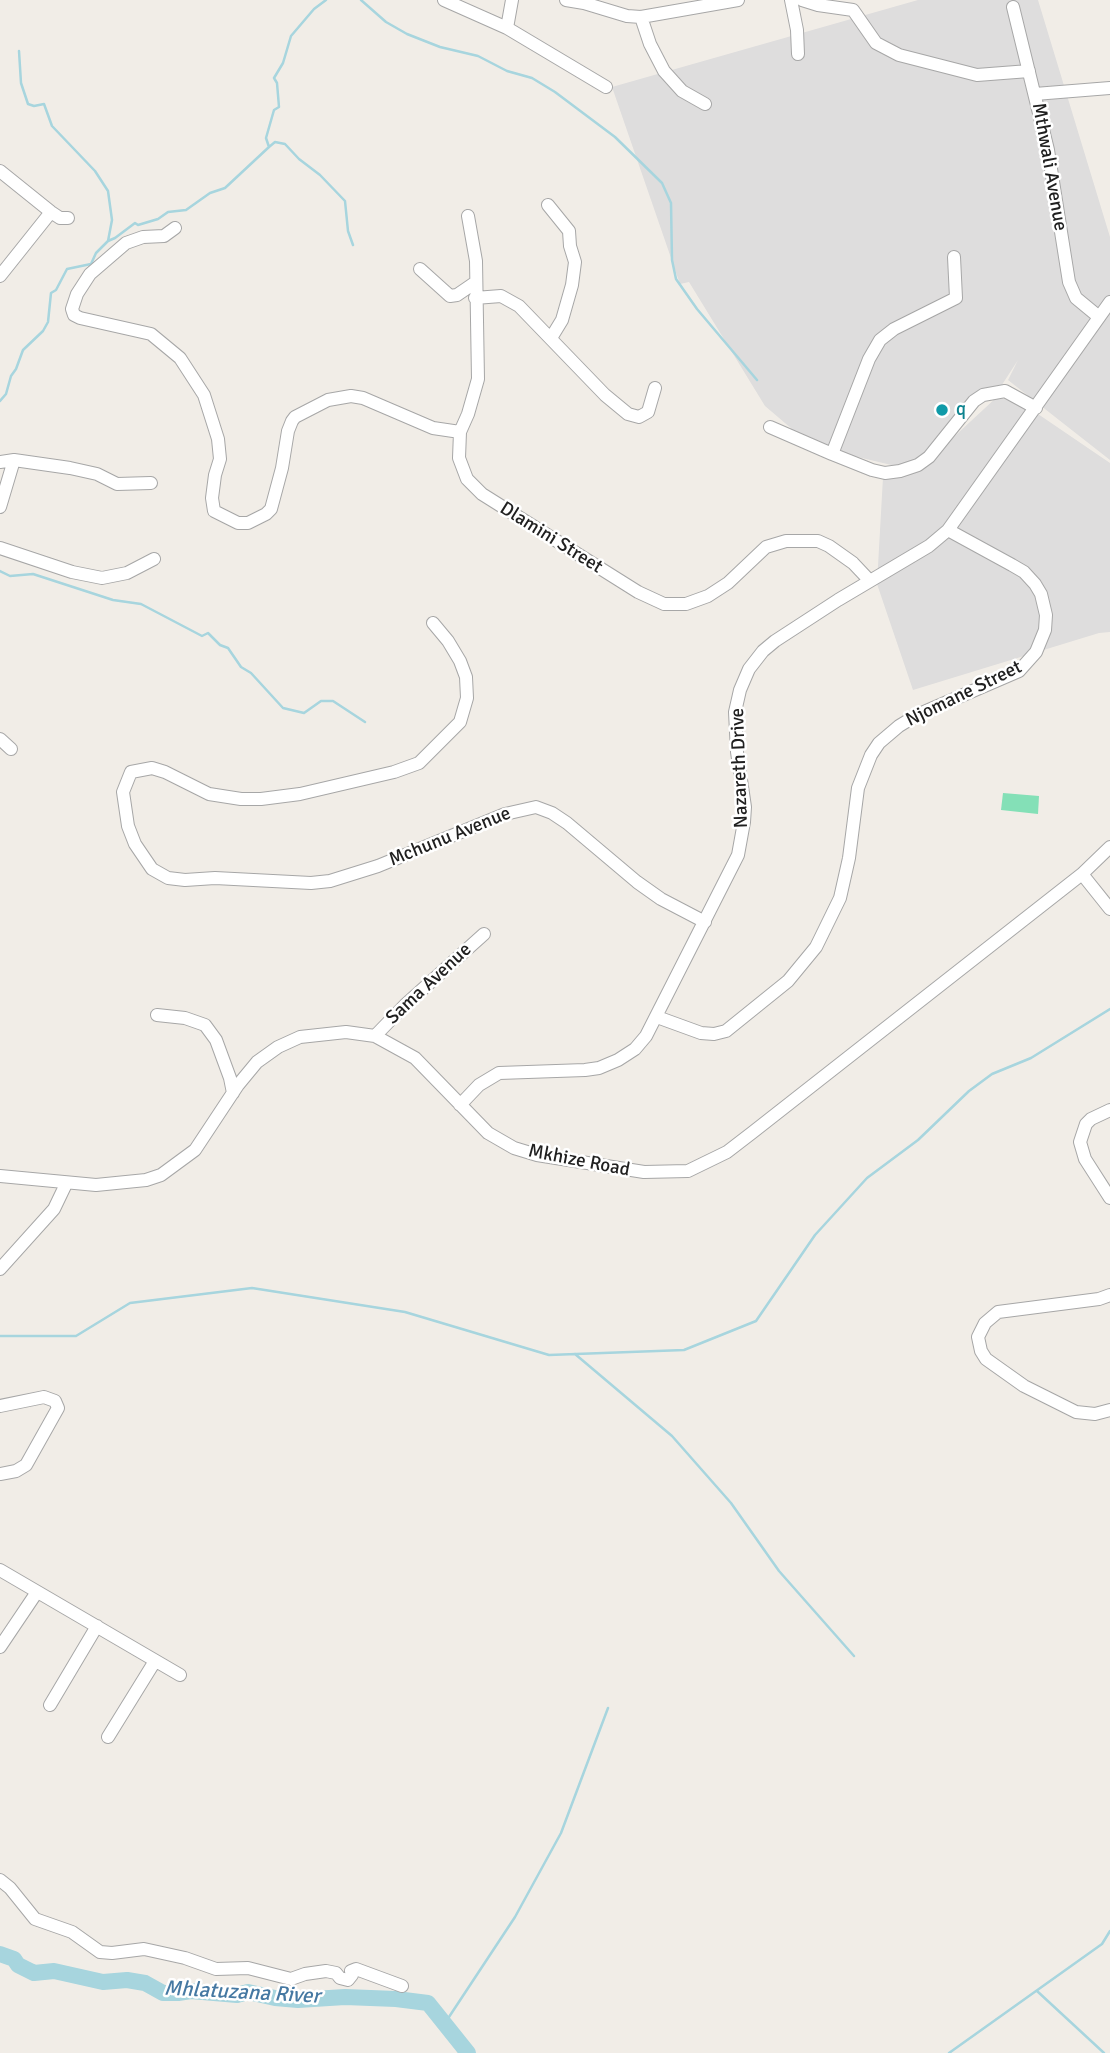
<!DOCTYPE html>
<style>
body{margin:0}
canvas{display:block;background:#f1ede7}
</style>
<canvas width="1110" height="2053"></canvas>
<script>
const ctx = document.querySelector('canvas').getContext('2d');
ctx.lineJoin = 'round';
function fillPath(path, color) {
  ctx.fillStyle = color;
  ctx.fill(path, 'evenodd');
}
function shape(rows) {
  const path = new Path2D();
  for (const r of rows) {
    path.moveTo(r[0], r[1]);
    for (let i = 2; i < r.length; i += 2) path.lineTo(r[i], r[i + 1]);
  }
  return path;
}
function strokePath(path, color, width, dash) {
  ctx.strokeStyle = color;
  ctx.lineWidth = width;
  ctx.lineCap = dash ? 'butt' : 'round';
  ctx.setLineDash(dash || []);
  ctx.stroke(path);
}
function drawText(font, color, halo, rows, align = 'center') {
  ctx.font = font + ' Signika,sans-serif';
  ctx.lineWidth = 5;
  ctx.setLineDash([]);
  ctx.textBaseline = 'middle';
  ctx.strokeStyle = halo;
  ctx.fillStyle = color;
  for (const [text, x, y, turn = 0] of rows) {
    ctx.save();
    ctx.translate(x, y);
    ctx.rotate((+turn || 0) * Math.PI / 180);
    ctx.textAlign = isNaN(turn) ? turn : align;
    if (halo) ctx.strokeText(text, 0, 0);
    ctx.fillText(text, 0, 0);
    ctx.restore();
  }
}
const residential = shape([
 [918,0,1038,0,1110,237,1110,460,1008,380,1018,360,998,391,996,386,908,469,812,446,765,406,689,282,680,284,612,87],
 [998,396,1038,414,1110,463,1110,632,1099,633,913,690,877,584,883,477,916,472]
]);
const pitch = shape([
 [1003,793,1039,796,1038,814,1001,810]
]);
const stream = shape([
 [361,0,386,22,407,34,440,47,478,56,507,71,532,78,555,92,615,137,662,183,671,203,672,260,676,279,697,309,757,380],
 [19,51,21,83,28,104,34,106,44,104,52,126,95,171,108,191,112,220,108,241],
 [269,147,275,142,285,144,299,159,320,175,345,201,348,231,353,245],
 [0,401,6,394,11,376,16,369,23,350,43,331,48,322,51,293,56,290,67,269,91,264,96,253,108,241,115,238,135,223,138,225,158,219,168,212,186,210,210,193,225,188,269,147,266,138,274,110,279,107,277,83,274,78,283,63,291,36,314,9,326,0],
 [0,571,10,576,33,574,113,600,141,604,202,636,208,633,220,645,228,648,241,667,251,673,283,708,304,713,321,701,333,701,365,722],
 [0,1336,76,1336,130,1303,252,1288,405,1312,549,1355,684,1350,756,1321,815,1235,867,1178,918,1140,969,1091,992,1074,1031,1058,1110,1009],
 [575,1354,672,1436,731,1503,779,1571,854,1656],
 [1037,1991,1104,2053],
 [445,2023,515,1917,561,1833,608,1708],
 [949,2053,1102,1944,1110,1931]
]);
const river = shape([
 [0,1954,14,1959,18,1965,34,1973,54,1971,103,1982,127,1980,145,1983,163,1993,178,1993,191,1991,237,1995,248,1992,275,1998,298,2000,345,1997,396,1999,428,2003,468,2053]
]);
const minor = shape([
 [444,0,507,28,606,87],
 [566,0,584,3,627,16,641,17,738,0],
 [791,0,797,30,798,54],
 [802,0,818,5,853,10,876,43,899,55,977,75,1029,71],
 [1013,7,1048,150,1069,282,1076,298,1099,317],
 [641,17,650,44,664,71,682,91,705,104],
 [507,28,512,0],
 [1035,94,1110,88],
 [0,171,51,212,60,218,68,218],
 [548,205,569,231,570,246,575,262,572,285,562,320,551,338],
 [468,216,476,261,478,379,468,414,460,432,459,458,467,479,482,494,638,592,664,604,686,604,708,596,728,583,766,547,786,541,818,541,829,546,853,563,870,581],
 [175,228,164,236,143,237,126,243,90,274,77,294,72,309,74,315,80,318,151,334,180,358,204,395,218,439,220,459,215,475,212,498,214,511,238,523,248,523,266,514,271,509,282,468,288,431,292,421,295,417,328,400,351,396,363,398,433,428,460,432],
 [420,269,450,296,457,295,476,282],
 [0,276,51,212],
 [475,298,501,296,519,306,605,395,628,414,639,417,648,412,655,388],
 [770,427,832,454,872,470,885,473,900,471,918,465,929,457,974,401,983,395,1005,391,1036,408],
 [832,454,869,359,880,340,894,329,956,298,954,257],
 [0,462,14,460,70,468,97,474,117,484,151,483],
 [0,507,14,460],
 [0,548,72,572,102,578,127,573,154,559],
 [433,623,448,641,460,661,466,677,467,698,460,722,419,763,394,772,300,794,261,799,241,799,209,794,165,772,152,768,131,772,123,792,128,826,135,844,152,869,168,878,185,880,215,878,311,883,330,881,378,866,505,814,536,807,552,813,567,823,637,882,661,899,705,922],
 [0,739,11,749],
 [1082,874,1110,909],
 [157,1015,185,1018,205,1025,216,1040,230,1078,233,1093],
 [657,1017,701,1033,714,1034,726,1031,788,981,816,947,840,898,849,858,858,788,871,755,879,743,899,726,917,715,1019,671,1036,652,1045,630,1046,615,1041,594,1035,584,1024,572,1012,565,948,530],
 [375,1036,405,1005,484,934],
 [460,1105,479,1085,499,1073,585,1070,599,1068,618,1060,635,1049,646,1036,738,855,744,822,745,807,737,752,735,712,740,690,749,669,763,651,775,641,838,600,929,546,948,530,1110,302],
 [1110,1110,1091,1119,1086,1124,1080,1142,1085,1159,1110,1198],
 [0,1176,96,1185,146,1180,161,1175,195,1150,238,1085,257,1062,278,1047,300,1037,346,1032,375,1036,415,1058,488,1133,514,1148,537,1155,644,1172,688,1171,727,1152,753,1132,1082,874,1110,847],
 [0,1269,54,1209,66,1184],
 [1110,1295,1099,1299,998,1312,985,1323,978,1337,981,1351,986,1359,1024,1386,1076,1412,1095,1414,1110,1410],
 [0,1406,44,1397,55,1401,58,1408,26,1465,16,1471,0,1474],
 [0,1570,180,1675],
 [0,1647,37,1592],
 [50,1705,97,1626],
 [108,1737,155,1661],
 [0,1880,10,1888,35,1919,72,1932,100,1952,112,1953,144,1949,185,1958,216,1969,248,1968,291,1979,305,1974,326,1971,336,1973,340,1978,348,1980,352,1975,351,1971,356,1969,402,1986]
]);
const markers = [
 [942,410,7,"#0f9aa8"]
];
const streetNames = [
 ["Mthwali Avenue",1049,167,80],
 ["Dlamini Street",551,538,32],
 ["Njomane Street",964,694,-26],
 ["Nazareth Drive",740,768,-92],
 ["Mchunu Avenue",450,837,-22],
 ["Sama Avenue",429,984,-43],
 ["Mkhize Road",579,1161,11]
];
const cultureNames = [
 ["q",956,410]
];
const waterNames = [
 ["Mhlatuzana River",242,1993,3]
];
fillPath(residential, '#dedddd');
fillPath(pitch, '#84e0b7');
strokePath(stream, '#a7d5de', 2.5);
strokePath(river, '#a7d5de', 16);
strokePath(minor, '#a7a7a7', 14);
strokePath(minor, '#fff', 12);
for (const [x, y, r, color] of markers) {
  const dot = new Path2D();
  dot.arc(x, y, r, 0, 2 * Math.PI);
  ctx.fillStyle = color;
  ctx.fill(dot);
  strokePath(dot, '#fff', 2.5);
}
drawText('19px', '#202020', '#fff', streetNames);
drawText('19px', '#0d838f', '#fff', cultureNames, 'left');
drawText('italic 21px', '#4578a2', '#fff', waterNames);
</script>
